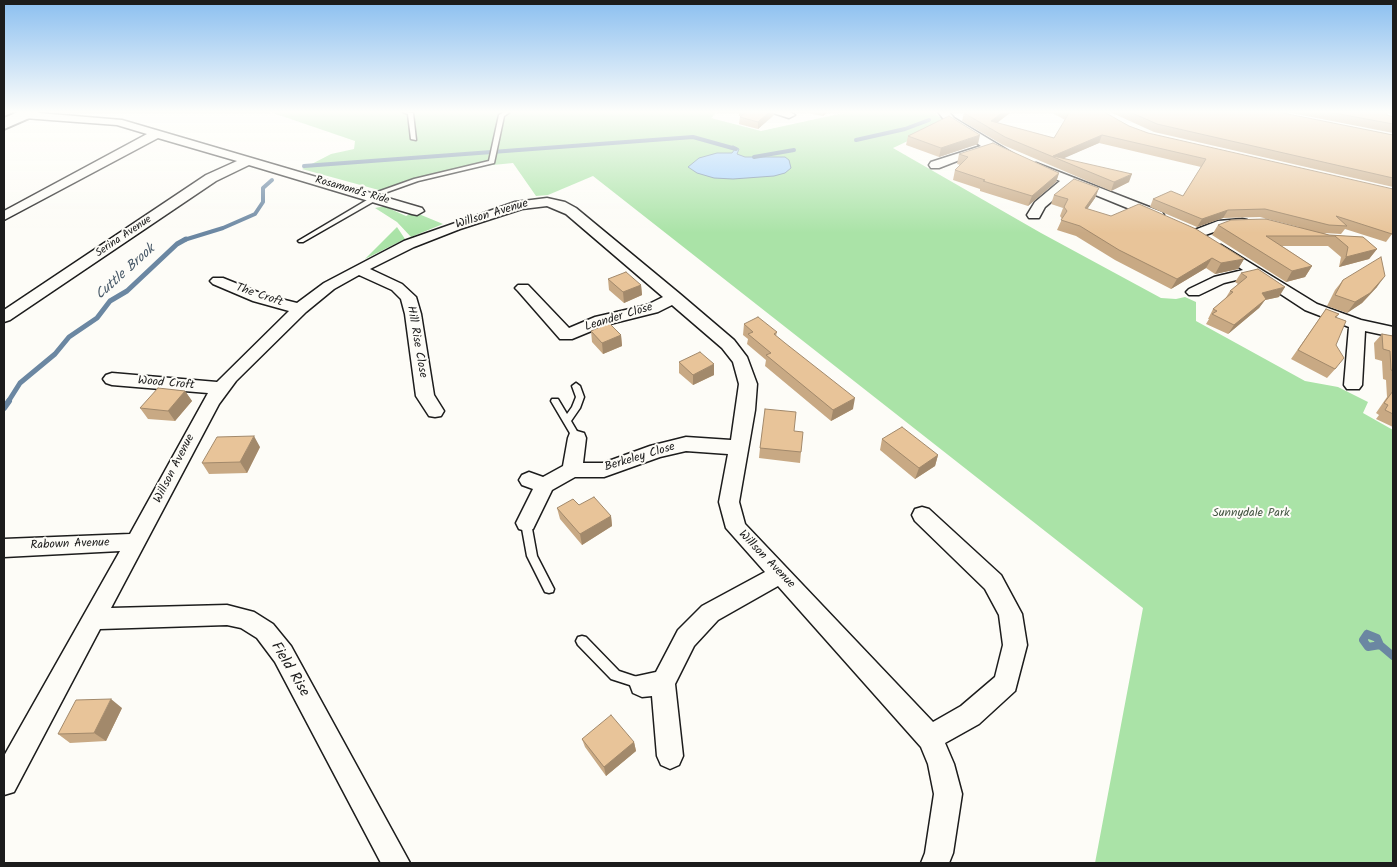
<!DOCTYPE html>
<style>
body{margin:0}
#map{position:relative;width:1397px;height:867px;overflow:hidden;background:#fdfcf7;font-family:Kalam,sans-serif}
canvas{display:block}
.frame{position:absolute;inset:0;border:5px solid #1c1c1c;pointer-events:none}
</style>
<div id="map">
<canvas width="1397" height="867"></canvas>
<div class="frame"></div>
</div>
<script>
const ctx = document.querySelector('canvas').getContext('2d');
ctx.lineJoin = 'round';
function fillPath(path, color) {
  ctx.fillStyle = color;
  ctx.fill(path, 'evenodd');
}
function shape(rows) {
  const path = new Path2D();
  for (const r of rows) {
    path.moveTo(r[0], r[1]);
    for (let i = 2; i < r.length; i += 2) path.lineTo(r[i], r[i + 1]);
  }
  return path;
}
function strokePath(path, color, width, dash) {
  ctx.strokeStyle = color;
  ctx.lineWidth = width;
  ctx.lineCap = dash ? 'butt' : 'round';
  ctx.setLineDash(dash || []);
  ctx.stroke(path);
}
function drawText(font, color, halo, rows, align = 'center') {
  ctx.font = font + ' Kalam,sans-serif';
  ctx.lineWidth = 4;
  ctx.setLineDash([]);
  ctx.textBaseline = 'middle';
  ctx.strokeStyle = halo;
  ctx.fillStyle = color;
  for (const [text, x, y, turn = 0] of rows) {
    ctx.save();
    ctx.translate(x, y);
    ctx.rotate((+turn || 0) * Math.PI / 180);
    ctx.textAlign = isNaN(turn) ? turn : align;
    if (halo) ctx.strokeText(text, 0, 0);
    ctx.fillText(text, 0, 0);
    ctx.restore();
  }
}
const green = shape([
 [270,112,717,112,711,118,761,131,848,112,934,112,946,123,893,148,1041,233,1161,298,1176,299,1185,297,1196,302,1196,321,1305,381,1338,387,1368,402,1363,413,1393,430,1393,863,1095,863,1143,608,593,176,548,195,536,196,513,163,473,167,444,174,386,192,302,169,331,154,354,149,355,141],
 [380,207,386,207,406,216,414,212,443,224,411,237,397,222,375,208],
 [397,227,405,239,365,259]
]);
const water = shape([
 [733,146,739,149,737,154,745,157,785,157,789,160,791,168,785,173,774,176,733,179,714,178,697,173,688,167,699,158,717,153,732,153,735,149,731,147,733,146]
]);
const streamFar3 = shape([
 [856,140,905,129,929,120],
 [754,157,794,150],
 [304,166,693,137,736,149],
 [184,240,223,228,255,214,263,202,263,188,272,180]
]);
const streamFar2 = shape([
 [8,402,20,383,55,354,69,337,97,318,110,301,127,291,177,244,186,239]
]);
const streamFar1 = shape([
 [4,408,9,401]
]);
const stream = shape([
 [1367,634,1377,638,1380,645,1368,647,1363,640,1367,634],
 [1380,645,1393,656]
]);
const lane = shape([
 [403,112,413,113,416,140,411,139,408,114,403,112],
 [504,112,510,112,504,116,494,163,418,181,376,196,379,198,378,199,303,242,299,242,298,241,372,197,369,197,369,195,414,179,489,161,499,115,504,112],
 [576,383,580,386,584,397,580,408,571,421,581,438,577,441,574,440,551,401,552,399,558,399,567,414,572,407,576,397,572,386,576,383],
 [526,519,529,520,531,523,537,556,554,589,553,592,549,593,545,592,527,556,521,523,523,520,526,519],
 [582,636,586,637,619,671,646,680,648,684,646,688,642,689,611,679,578,645,576,641,578,637,582,636]
]);
const street = shape([
 [27,112,122,120,422,208,424,211,417,215,412,214,249,165,216,181,10,320,4,322,4,310,206,175,237,161,158,138,4,220,4,211,147,134,117,125,24,118,18,115,27,112],
 [770,112,790,112,795,115,789,118,770,112],
 [938,112,949,112,954,118,1017,156,1011,160,988,149,939,168,931,168,929,165,931,162,981,146,946,122,938,112],
 [1036,163,1162,212,1164,215,1162,218,1152,218,1071,185,1045,207,1039,218,1029,218,1027,215,1035,202,1060,181,1032,170,1030,167,1032,164,1036,163],
 [547,198,565,202,576,208,680,294,734,340,747,357,757,384,755,410,739,502,745,524,933,722,961,706,995,677,1003,645,999,615,985,589,915,521,912,515,915,509,922,507,929,509,1001,575,1022,614,1027,645,1015,691,979,724,945,743,954,764,962,794,953,853,949,863,921,863,925,853,934,794,928,764,921,747,778,586,718,620,694,646,675,684,683,756,679,765,670,769,661,765,657,756,652,696,642,697,633,693,630,685,633,677,656,672,678,630,702,606,765,572,726,528,719,502,728,454,686,451,660,457,604,477,575,477,552,490,533,529,526,531,519,529,516,523,533,489,522,485,519,480,522,475,529,472,543,477,563,466,568,438,570,433,577,431,584,433,586,438,583,463,603,463,650,446,686,437,731,440,739,384,733,362,722,348,672,305,658,312,606,325,572,339,560,339,518,291,515,288,518,285,528,285,569,328,595,317,647,305,663,297,566,214,547,206,522,209,460,229,414,247,370,269,402,284,416,297,421,314,434,395,444,411,441,416,435,417,429,416,416,396,405,314,401,299,392,290,359,275,334,289,306,312,236,381,219,404,111,608,227,605,254,612,273,624,291,646,410,863,381,863,275,662,257,638,241,628,227,625,100,629,14,792,4,795,4,756,120,551,4,557,4,539,130,534,208,393,112,385,106,383,103,379,106,375,112,373,217,382,289,311,253,301,213,284,210,281,213,278,223,278,265,295,297,303,324,283,404,241,515,202,547,198],
 [1242,219,1247,220,1249,223,1247,226,1225,228,1197,238,1190,234,1192,231,1218,221,1242,219],
 [1221,245,1317,304,1361,320,1393,327,1393,337,1365,331,1362,385,1359,389,1347,389,1344,385,1349,327,1305,310,1253,276,1224,283,1199,295,1189,295,1186,292,1189,289,1214,277,1243,270,1216,252,1214,249,1216,246,1221,245]
]);
const secondary = shape([
 [18,112,38,112,36,115,4,129,4,118,18,112]
]);
const wall = shape([
 [739,112,774,112,774,115,758,129,739,124,740,117,741,116,739,116],
 [804,112,828,112,823,116],
 [1011,112,997,123,1054,138,1065,120,1051,112,1104,112,1129,126,1392,234,1386,242,1345,229,1341,234,1324,233,1329,235,1363,237,1377,249,1369,259,1339,267,1341,257,1328,246,1282,246,1312,266,1305,277,1286,282,1212,235,1218,225,1299,227,1260,217,1223,218,1197,227,1150,207,1153,199,1183,196,1201,167,1099,143,1063,158,1129,182,1111,191,1003,145,962,121,964,113],
 [1110,112,1278,112,1393,135,1393,187,1154,132],
 [1286,112,1387,112,1387,115,1393,117,1393,133],
 [908,136,978,144,939,157,906,145],
 [959,154,1059,173,1056,182,1028,206,980,191,980,189,953,180,955,170,960,165,957,164],
 [1099,188,1095,198,1087,209,1244,259,1238,269,1215,274,1206,268,1171,289,1115,260,1076,236,1057,230,1062,219,1060,216,1063,208,1051,204,1054,195],
 [1241,273,1279,297,1265,300,1259,308,1228,334,1206,324,1209,319,1208,319,1213,309,1225,299,1230,291,1238,284,1235,282],
 [608,279,641,285,642,295,624,303,609,290],
 [1343,280,1377,287,1362,303,1347,313,1327,306,1335,290],
 [1326,309,1339,314,1336,318,1336,345,1337,367,1327,378,1291,359],
 [744,324,777,332,776,336,853,409,831,421,765,366,766,360,747,344,748,339,743,335],
 [591,331,621,335,622,346,603,354,592,342],
 [1382,334,1393,336,1393,427,1376,419,1379,415,1376,413,1387,397,1386,380,1383,379,1382,361,1375,359,1374,343],
 [679,362,714,375,693,385,679,373],
 [185,391,192,401,175,421,148,419,140,408],
 [794,431,801,452,800,463,759,458,760,448],
 [882,439,938,455,935,466,915,479,880,450],
 [260,447,247,473,209,474,202,463],
 [579,505,611,516,612,526,582,545,560,519,557,508],
 [122,708,106,741,70,743,58,734],
 [582,739,634,742,636,751,606,776,585,747]
]);
const shadedWall = shape([
 [769,112,774,112,774,115,758,129,758,122],
 [823,112,828,112,823,116],
 [1003,112,1011,112,989,129,991,121],
 [980,135,978,144,939,157,941,148],
 [1102,135,1099,143,1060,160,1053,156],
 [1059,173,1056,182,1028,206,1032,196],
 [1132,174,1129,182,1111,191,1114,182],
 [1099,188,1095,198,1081,218,1085,208],
 [1228,210,1223,218,1197,227,1202,219],
 [1377,249,1369,259,1339,267,1346,257],
 [1212,258,1206,268,1171,289,1177,279],
 [1244,259,1238,269,1215,274,1221,263],
 [1312,266,1305,277,1286,282,1292,271],
 [1385,276,1377,287,1362,303,1347,313,1355,302],
 [641,285,642,295,624,303,623,292],
 [1285,287,1279,297,1265,300,1259,308,1228,334,1234,325,1262,293],
 [621,335,622,346,603,354,602,343],
 [714,364,714,375,693,385,693,375],
 [185,391,192,401,175,421,168,411],
 [855,398,853,409,831,421,833,410],
 [254,436,260,447,247,473,240,462],
 [938,455,935,466,915,479,919,468],
 [611,516,612,526,582,545,580,534],
 [111,699,122,708,106,741,94,733],
 [634,742,636,751,606,776,604,767]
]);
const building = shape([
 [746,112,769,112,758,122,740,117,746,112],
 [969,112,1003,112,991,121,1054,138,1069,113,1067,112,1104,112,1129,126,1148,133,1393,189,1393,231,1392,234,1336,216,1347,226,1329,225,1265,209,1228,210,1202,219,1153,199,1171,191,1183,196,1206,159,1102,135,1053,156,1132,174,1114,182,1005,137,964,113,969,112],
 [1130,112,1278,112,1393,135,1393,178,1157,124,1130,112],
 [1329,112,1387,112,1387,115,1393,117,1393,124,1329,112],
 [949,116,980,135,941,148,908,136,949,116],
 [993,143,1059,173,1032,196,983,181,985,180,955,170,968,157,959,154,993,143],
 [1074,179,1099,188,1085,208,1111,216,1139,204,1196,229,1244,259,1221,263,1212,258,1177,279,1119,250,1080,226,1061,220,1067,211,1064,207,1068,199,1054,195,1074,179],
 [1266,219,1329,235,1363,237,1377,249,1346,257,1348,247,1335,236,1266,236,1312,266,1292,271,1218,225,1231,220,1266,219],
 [1381,257,1385,276,1370,293,1355,302,1335,295,1343,280,1381,257],
 [1258,269,1285,287,1262,293,1266,299,1234,325,1212,314,1217,311,1213,309,1233,292,1230,291,1247,277,1241,273,1258,269],
 [626,272,641,285,623,292,608,279,626,272],
 [1326,309,1339,314,1335,317,1346,321,1336,345,1344,358,1335,369,1298,350,1326,309],
 [758,317,777,332,774,334,785,343,855,398,833,410,766,355,771,353,748,334,753,332,744,324,758,317],
 [609,323,621,335,602,343,591,331,609,323],
 [1382,334,1393,336,1393,371,1391,370,1390,351,1383,349,1382,334],
 [700,352,714,364,693,375,679,362,700,352],
 [158,388,185,391,168,411,140,408,158,388],
 [1393,391,1393,414,1385,410,1388,405,1384,403,1393,391],
 [765,409,796,412,794,431,803,432,801,452,760,448,765,409],
 [902,427,938,455,919,468,882,439,902,427],
 [254,436,240,462,202,463,217,437,254,436],
 [594,497,611,516,580,534,557,508,573,499,579,505,594,497],
 [111,699,94,733,58,734,76,700,111,699],
 [611,715,634,742,604,767,582,739,611,715]
]);
const farStreetnames = [
 ["Rosamond's Ride",352,191,16],
 ["Serina Avenue",124,237,-34]
];
const streetNames = [
 ["Willson Avenue",492,215,-17],
 ["The Croft",259,296,19],
 ["Leander Close",619,318,-17],
 ["Hill Rise Close",416,342,80],
 ["Wood Croft",166,384,5],
 ["Berkeley Close",640,458,-17],
 ["Willson Avenue",175,469,-63],
 ["Rabown Avenue",70,545,-2],
 ["Willson Avenue",766,560,46]
];
const parkNames = [
 ["Sunnydale Park",1251,514]
];
const waterNames = [
 ["Cuttle Brook",126,273,-42]
];
const nearStreetnames = [
 ["Field Rise",289,670,59]
];
fillPath(green, '#aae3a7');
fillPath(water, '#a0cffc');
strokePath(water, '#6b87a2', 1);
strokePath(streamFar3, '#6b87a2', 4);
strokePath(streamFar2, '#6b87a2', 5);
strokePath(streamFar1, '#6b87a2', 6);
strokePath(stream, '#6b87a2', 8);
strokePath(lane, '#1c1c1c', 3);
strokePath(street, '#1c1c1c', 3);
strokePath(secondary, '#1c1c1c', 4);
fillPath(lane, '#fdfcf7');
fillPath(street, '#fdfcf7');
fillPath(secondary, '#fdfcf7');
fillPath(wall, '#c8a984');
fillPath(shadedWall, '#a2896b');
fillPath(building, '#e8c499');
strokePath(building, '#a2896b', 1);
const sky = ctx.createLinearGradient(0, 0, 0, 233);
sky.addColorStop(0, '#8bbff0');
sky.addColorStop(0.48, '#fefefb');
sky.addColorStop(1, '#fefefb00');
ctx.fillStyle = sky;
ctx.fillRect(0, 0, 1397, 233);
drawText('11px', '#1c1c1c', '#fdfcf7', farStreetnames);
drawText('12px', '#1c1c1c', '#fdfcf7', streetNames);
drawText('12px', '#475846', '#fdfcf7', parkNames);
drawText('italic 14px', '#4a5b6a', '#fdfcf7', waterNames);
drawText('15px', '#1c1c1c', '#fdfcf7', nearStreetnames);
</script>
